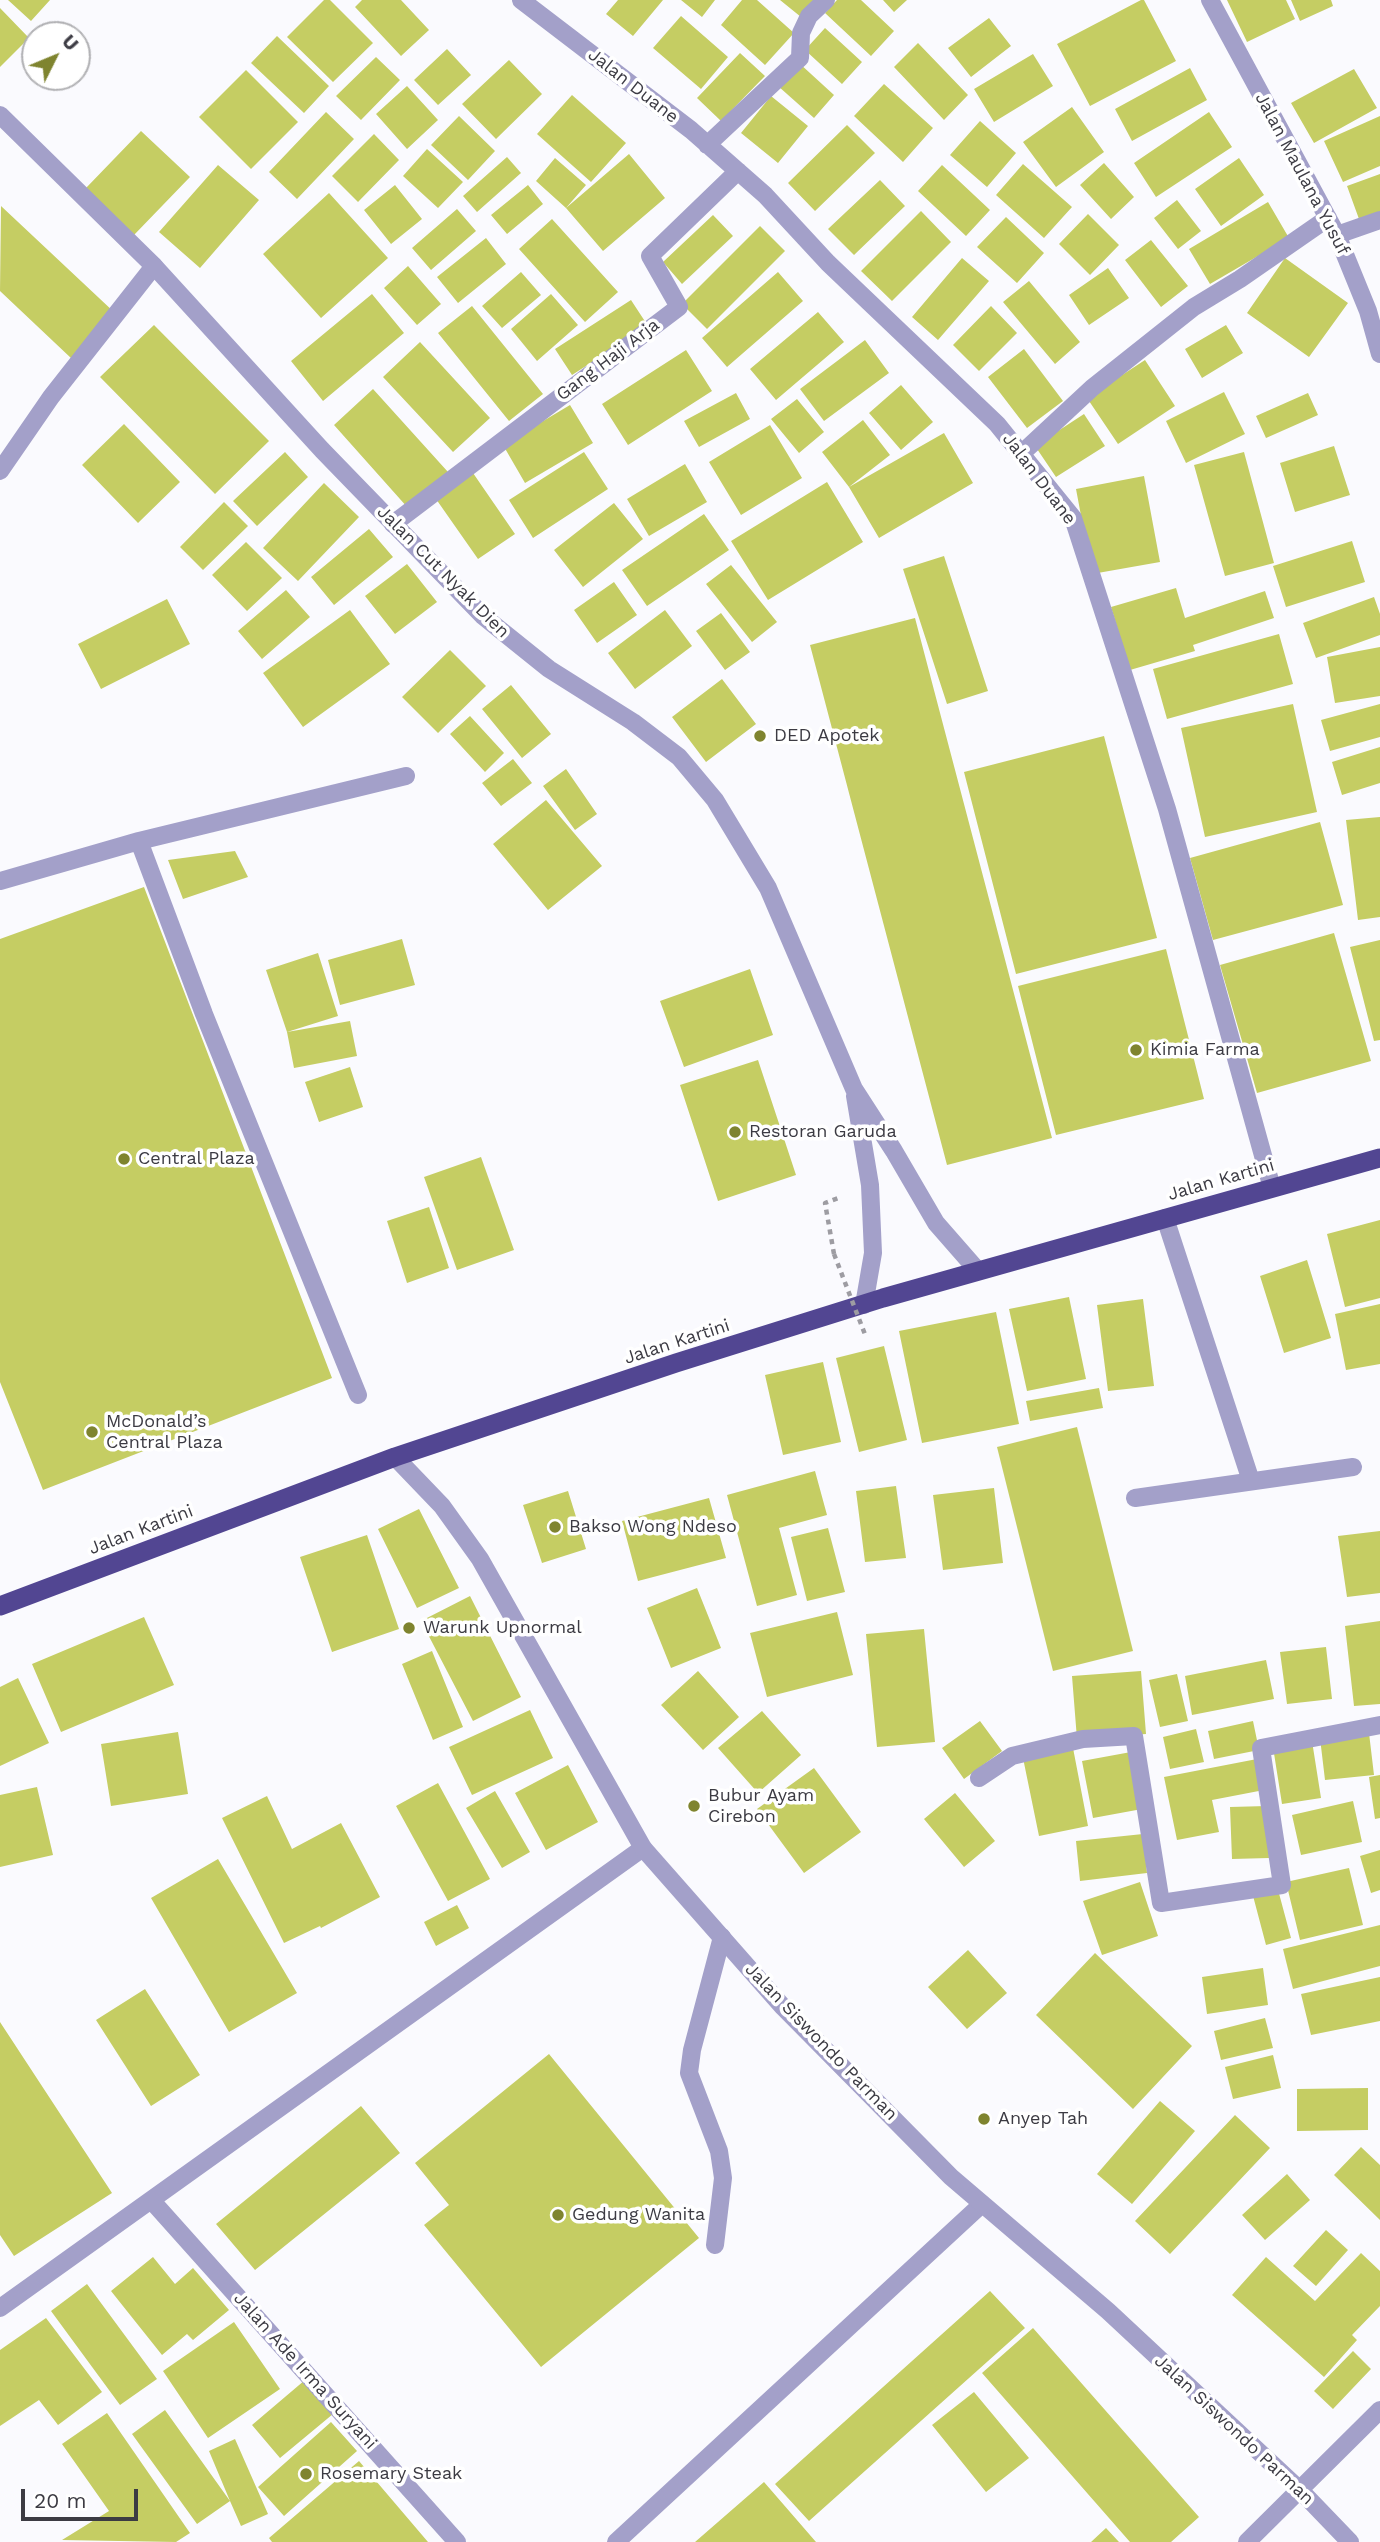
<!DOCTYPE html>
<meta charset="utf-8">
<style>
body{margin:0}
#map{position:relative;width:1380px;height:2542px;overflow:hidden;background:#fafafe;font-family:"Work Sans",sans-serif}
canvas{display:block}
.north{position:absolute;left:21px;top:21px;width:70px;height:70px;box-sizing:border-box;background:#fff;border:2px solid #b1b1b4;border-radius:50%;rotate:47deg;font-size:19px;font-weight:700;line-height:28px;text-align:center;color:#3c3b43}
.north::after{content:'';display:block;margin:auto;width:24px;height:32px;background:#7f842f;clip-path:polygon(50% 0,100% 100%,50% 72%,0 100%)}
.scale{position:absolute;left:21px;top:2489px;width:117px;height:32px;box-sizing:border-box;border:4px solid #3c3b43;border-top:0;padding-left:9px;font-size:21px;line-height:24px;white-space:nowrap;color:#3c3b43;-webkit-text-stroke:5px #fff;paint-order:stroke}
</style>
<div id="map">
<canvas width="1380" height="2542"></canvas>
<div class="north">U</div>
<div class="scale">20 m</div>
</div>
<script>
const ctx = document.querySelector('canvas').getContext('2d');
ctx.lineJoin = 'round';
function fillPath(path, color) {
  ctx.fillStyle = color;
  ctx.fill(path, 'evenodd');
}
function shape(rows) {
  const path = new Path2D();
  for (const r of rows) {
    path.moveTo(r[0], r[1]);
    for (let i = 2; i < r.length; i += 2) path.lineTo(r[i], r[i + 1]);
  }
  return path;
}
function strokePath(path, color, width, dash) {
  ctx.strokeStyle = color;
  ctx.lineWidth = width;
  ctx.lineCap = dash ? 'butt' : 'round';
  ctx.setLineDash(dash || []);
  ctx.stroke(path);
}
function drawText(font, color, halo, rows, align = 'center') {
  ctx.font = font + ' "Work Sans",sans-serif';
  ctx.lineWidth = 7;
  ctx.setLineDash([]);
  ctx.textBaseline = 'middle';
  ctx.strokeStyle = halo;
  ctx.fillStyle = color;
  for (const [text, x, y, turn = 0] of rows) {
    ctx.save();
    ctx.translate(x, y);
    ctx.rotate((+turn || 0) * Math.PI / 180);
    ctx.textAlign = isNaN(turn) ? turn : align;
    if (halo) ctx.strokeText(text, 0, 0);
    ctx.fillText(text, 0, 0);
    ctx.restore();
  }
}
const building = shape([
 [8,0,50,0,31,21],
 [324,0,330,0,373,43,333,82,287,37],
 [362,0,401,0,429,30,401,56,355,7],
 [618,0,663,0,633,36,606,14],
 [681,0,715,0,702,17],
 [742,0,757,0,794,33,765,65,721,25],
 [780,0,815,0,801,17],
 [837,0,861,0,894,31,871,56,825,13],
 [883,0,907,0,894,12],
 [1141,0,1144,0,1176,61,1090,106,1057,44],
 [1227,0,1286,0,1295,19,1247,42],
 [1291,0,1331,0,1333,6,1300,21],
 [0,8,29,38,0,67],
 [681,16,728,57,701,89,653,48],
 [989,18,1011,46,971,77,948,48],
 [825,28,862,62,842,84,805,50],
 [277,36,329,86,304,113,251,63],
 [918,43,968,95,944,120,894,67],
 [447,49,471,75,438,105,414,80],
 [740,53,765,76,721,121,697,98],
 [1033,54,1053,86,994,122,974,89],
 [376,57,400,80,361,120,336,96],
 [509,60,542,94,496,139,462,104],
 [799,63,834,95,814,118,778,86],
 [1190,68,1207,100,1132,141,1115,109],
 [1354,69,1377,108,1314,143,1291,103],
 [246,70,298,122,251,169,199,117],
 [884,84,933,128,903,162,854,116],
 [407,86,438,120,407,149,376,114],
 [572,95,626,143,591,182,537,134],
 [771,96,808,126,778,163,741,133],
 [1072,107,1104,152,1056,187,1023,142],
 [326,112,354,139,297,199,269,172],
 [1209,112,1232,147,1156,197,1134,163],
 [459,116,495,151,468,180,431,145],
 [1380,116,1380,166,1343,182,1324,141],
 [980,121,1016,153,987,187,950,155],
 [847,125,875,153,815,211,788,183],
 [141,131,190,177,134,235,86,188],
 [374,134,399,160,358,202,332,176],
 [427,149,463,182,438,208,403,176],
 [629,154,665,198,603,251,566,208,536,181,555,158,586,185,566,208],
 [507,157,521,173,477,212,463,196],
 [1239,158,1264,195,1221,226,1195,189],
 [1104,163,1134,197,1111,219,1080,185],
 [1023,164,1072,207,1044,238,996,195],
 [218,165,259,200,200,268,159,232],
 [942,165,990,210,966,236,918,191],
 [1380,174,1380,212,1359,219,1347,186],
 [880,180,905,206,854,255,828,229],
 [395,185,422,219,391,244,364,210],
 [528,185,543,204,507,234,491,215],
 [329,193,388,258,321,318,263,254],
 [1177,200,1201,231,1178,249,1154,218],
 [1268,202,1289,238,1210,284,1189,249],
 [1,206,115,313,72,359,0,291],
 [457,209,476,231,431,270,412,248],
 [921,211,951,242,892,301,861,271],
 [1088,214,1119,245,1090,275,1059,244],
 [713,215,733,236,682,284,663,262],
 [1006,217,1044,253,1017,283,977,247],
 [552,219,618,292,585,322,519,249],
 [760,226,785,251,707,329,682,304],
 [486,238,506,264,458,303,437,277],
 [1151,240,1188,286,1161,307,1125,260],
 [962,258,989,281,938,340,912,317],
 [1285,258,1348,303,1309,357,1247,313],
 [408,266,441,304,417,325,384,288],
 [1108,268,1129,298,1089,325,1069,295],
 [521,272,541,295,502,328,482,306],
 [778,272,803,301,727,367,702,338],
 [1029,281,1080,342,1055,364,1003,302],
 [372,294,404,333,323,401,291,361],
 [551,294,578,325,537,361,511,329],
 [631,300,648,326,572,375,555,349],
 [472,306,543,394,509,421,438,333],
 [991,306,1017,333,979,371,953,345],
 [818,312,844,342,776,400,750,369],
 [154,325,269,441,215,494,100,377],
 [1226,325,1243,353,1202,378,1185,349],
 [865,340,889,373,824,421,800,389],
 [420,342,490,418,453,452,383,377],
 [1024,349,1063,401,1027,428,988,377],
 [686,350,712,391,628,445,602,404],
 [1145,360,1175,406,1118,444,1087,398],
 [901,385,933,422,901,450,869,413],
 [373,389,448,472,408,508,334,425],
 [1224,392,1245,434,1186,463,1166,421],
 [736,393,750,419,699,447,684,421],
 [1308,393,1318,415,1266,438,1256,416],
 [797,399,824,432,799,453,771,419],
 [570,405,593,443,525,483,503,445],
 [1084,414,1105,446,1056,477,1035,446],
 [863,420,890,455,849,487,944,433,973,483,879,538,849,487,822,452],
 [124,424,180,482,138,523,82,465],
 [770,425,802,478,741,515,709,462],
 [1334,446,1350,495,1295,512,1280,463],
 [285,452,308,477,257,526,233,501],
 [584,452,608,489,533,538,509,500],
 [1244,452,1274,563,1225,576,1194,465],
 [685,464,707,502,649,536,627,499],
 [473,473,515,534,478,559,436,499],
 [1144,476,1160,562,1092,574,1076,489],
 [827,482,863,542,768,600,731,541],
 [324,483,359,517,298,581,263,548],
 [224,502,248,526,203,570,180,547],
 [614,503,643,539,583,587,554,550],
 [704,514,729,550,647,606,622,570],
 [369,529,393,557,334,605,311,577],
 [1352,541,1365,582,1286,607,1273,566],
 [246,542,282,578,247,611,212,575],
 [944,556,988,691,947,704,903,569],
 [407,564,437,602,395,634,365,596],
 [731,565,777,622,752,642,706,584],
 [614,582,637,615,597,643,574,610],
 [1176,588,1185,618,1265,591,1274,618,1193,645,1195,651,1130,670,1111,607],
 [286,590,310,617,262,659,238,631],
 [1374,597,1380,614,1380,635,1316,658,1303,623],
 [167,599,190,644,101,689,78,644],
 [350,610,390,664,303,727,263,673],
 [665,610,692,646,635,689,608,653],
 [721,613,750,652,725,670,696,631],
 [915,618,1052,1138,947,1165,810,645],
 [1279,634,1293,684,1167,719,1153,669],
 [1380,647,1380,696,1335,703,1327,657],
 [450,650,486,686,438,733,402,697],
 [722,679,756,724,706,762,672,717],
 [511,685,551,734,522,758,482,709],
 [1293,704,1317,812,1205,837,1181,728],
 [1380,704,1380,737,1330,751,1321,720],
 [470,716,504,753,485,772,450,734],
 [1104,736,1157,938,1016,974,964,772],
 [1380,747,1380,783,1342,795,1332,762],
 [513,759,532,783,501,806,482,783],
 [566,769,597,814,575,830,543,786],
 [546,800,602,866,548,910,493,844],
 [1380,817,1380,917,1358,920,1346,820],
 [1320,822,1343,905,1213,940,1190,858],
 [235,851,248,877,183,899,168,860],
 [144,887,332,1378,43,1490,0,1382,0,939],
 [1334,933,1371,1061,1257,1093,1220,965],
 [402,939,415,985,340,1005,328,960],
 [1380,940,1380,1040,1374,1041,1350,947],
 [1166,949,1204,1099,1056,1135,1018,986],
 [318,953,338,1016,287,1032,266,970],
 [750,969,773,1035,684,1067,660,1001],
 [350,1021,357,1056,294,1068,287,1032],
 [758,1060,796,1175,718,1201,680,1085],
 [350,1067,363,1107,319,1122,305,1082],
 [481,1157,514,1250,457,1270,424,1177],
 [429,1207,449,1268,407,1283,387,1221],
 [1380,1220,1380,1298,1345,1307,1327,1234],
 [1307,1260,1331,1338,1284,1353,1260,1276],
 [1069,1297,1086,1379,1027,1391,1009,1309],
 [1143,1299,1154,1386,1108,1391,1097,1305],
 [1380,1304,1380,1364,1346,1370,1335,1314],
 [996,1312,1019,1424,922,1443,899,1331],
 [884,1346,907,1440,859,1452,836,1358],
 [823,1362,841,1442,783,1455,765,1375],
 [1099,1388,1103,1408,1030,1421,1026,1401],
 [1077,1427,1133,1651,1053,1671,997,1447],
 [815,1471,827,1515,779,1528,797,1595,757,1606,727,1495],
 [896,1486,906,1558,865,1562,856,1491],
 [994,1488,1003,1563,943,1570,933,1495],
 [568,1491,586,1549,542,1563,523,1505],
 [709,1498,726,1558,638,1581,622,1521],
 [419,1509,459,1588,417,1608,378,1529],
 [828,1528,845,1592,807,1601,791,1537],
 [1380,1531,1380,1593,1347,1597,1338,1536],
 [367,1535,399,1629,332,1652,300,1557],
 [697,1588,721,1648,671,1668,647,1608],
 [470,1596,521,1697,473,1721,421,1621],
 [837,1612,853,1675,767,1697,750,1633],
 [144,1617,174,1685,61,1732,32,1664],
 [1380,1621,1380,1704,1354,1706,1345,1626],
 [924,1629,935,1742,877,1747,866,1634],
 [1326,1647,1332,1699,1287,1704,1280,1652],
 [432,1651,463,1727,433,1740,402,1664],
 [1266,1660,1274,1699,1192,1715,1185,1676],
 [698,1671,739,1717,703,1750,661,1705],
 [1141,1671,1146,1734,1077,1739,1072,1676],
 [1177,1674,1188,1721,1160,1727,1149,1680],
 [18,1678,49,1743,0,1766,0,1687],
 [530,1710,553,1758,472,1795,449,1747],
 [762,1711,801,1755,758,1793,718,1748],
 [980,1721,1002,1751,964,1779,942,1748],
 [1253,1721,1259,1750,1214,1759,1208,1731],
 [1196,1729,1204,1762,1170,1769,1163,1737],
 [178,1732,188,1794,111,1806,101,1744],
 [1369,1733,1374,1775,1325,1780,1320,1738],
 [1312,1741,1321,1798,1282,1804,1273,1747],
 [1073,1748,1088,1826,1039,1836,1023,1758],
 [1131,1752,1142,1809,1093,1818,1082,1761],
 [1257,1759,1264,1790,1212,1800,1219,1832,1177,1840,1164,1777],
 [568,1765,598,1822,546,1850,515,1793],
 [814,1768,861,1832,804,1873,757,1809],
 [1380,1775,1380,1818,1375,1819,1369,1777],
 [438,1783,490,1879,448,1901,396,1806],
 [37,1787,53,1855,0,1867,0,1795],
 [495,1791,530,1852,502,1868,466,1808],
 [955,1793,995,1841,964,1867,924,1819],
 [267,1796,292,1849,341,1823,380,1897,321,1928,320,1926,284,1943,222,1818],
 [1353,1801,1362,1842,1301,1855,1292,1815],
 [1267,1806,1269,1858,1232,1859,1230,1807],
 [1143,1834,1147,1873,1080,1881,1076,1841],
 [1380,1850,1380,1890,1371,1893,1360,1856],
 [218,1859,297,1993,229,2032,151,1898],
 [1349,1868,1363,1925,1300,1940,1286,1882],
 [1140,1882,1158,1936,1102,1955,1083,1901],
 [1277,1886,1291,1938,1266,1945,1252,1892],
 [457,1905,469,1928,436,1946,424,1922],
 [1380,1925,1380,1966,1293,1989,1283,1949],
 [968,1950,1007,1993,967,2029,928,1987],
 [1095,1953,1192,2046,1133,2109,1036,2015],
 [1263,1968,1268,2005,1207,2014,1202,1977],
 [1380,1977,1380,2021,1311,2035,1301,1994],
 [145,1989,200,2075,151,2106,96,2020],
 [1265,2018,1273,2048,1221,2060,1214,2031],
 [0,2022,112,2193,14,2256,0,2235],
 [549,2054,699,2238,541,2367,424,2225,449,2205,415,2163],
 [1273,2055,1281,2088,1233,2099,1225,2067],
 [1368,2088,1368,2130,1297,2131,1297,2089],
 [1160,2101,1195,2131,1132,2204,1097,2174],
 [361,2106,400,2153,255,2270,216,2224],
 [1235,2115,1270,2148,1170,2254,1135,2221],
 [1361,2147,1380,2165,1380,2220,1334,2175],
 [1287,2174,1310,2200,1265,2240,1242,2215],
 [1326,2230,1348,2250,1316,2286,1293,2266],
 [1361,2253,1380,2271,1380,2306,1352,2335,1357,2340,1324,2377,1232,2295,1266,2257,1315,2301],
 [153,2257,175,2284,193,2268,229,2310,193,2340,187,2334,162,2355,111,2291],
 [87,2284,157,2379,120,2405,51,2311],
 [990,2291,1025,2328,809,2521,775,2484],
 [46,2318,102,2392,58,2425,39,2400,0,2426,0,2350],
 [234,2322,280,2389,208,2438,163,2371],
 [1033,2328,1199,2517,1171,2542,1130,2542,982,2373],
 [1353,2351,1371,2369,1333,2409,1314,2391],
 [305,2380,333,2414,280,2458,252,2425],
 [974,2392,1029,2458,986,2492,932,2425],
 [165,2410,230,2501,209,2451,235,2439,268,2514,241,2526,230,2501,197,2524,132,2434],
 [107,2413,190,2533,176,2542,62,2540,109,2511,62,2444],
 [331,2422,357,2451,284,2516,258,2487],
 [359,2461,428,2542,272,2542,269,2538],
 [764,2482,816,2542,695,2542],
 [1106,2528,1119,2542,1091,2542]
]);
const path = shape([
 [834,1254,825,1203,841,1197]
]);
const service = shape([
 [139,841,204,1014,358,1395],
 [0,881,139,841,406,776],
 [1165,1218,1251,1481],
 [1135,1498,1353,1467],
 [715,2245,723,2178,719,2151,689,2073,692,2050,722,1937]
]);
const minor = shape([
 [521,0,691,130,765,195,828,263,997,424,1073,518,1167,809,1272,1188],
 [1210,0,1337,235,1368,311,1380,354],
 [707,145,800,58,801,33,809,16,826,0],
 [1337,235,1380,220],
 [1021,454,1092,388,1194,307,1240,279,1328,218],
 [0,471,51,397,154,266],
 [393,524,679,307,650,256,738,171],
 [979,1778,1012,1756,1083,1739,1134,1736,1161,1903,1282,1885,1261,1748,1380,1725],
 [152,2201,457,2542],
 [0,2308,643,1848],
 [616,2542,982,2204]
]);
const tertiary = shape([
 [0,115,154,266,322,450,483,616,549,669,633,722,679,757,715,800,768,888,854,1089,894,1151,936,1223,978,1271],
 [855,1096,870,1185,873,1253,864,1305],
 [395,1457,442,1506,480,1559,643,1848,783,2007,951,2177,1108,2311,1300,2490,1350,2542],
 [1247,2542,1380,2410]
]);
const trunk = shape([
 [0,1606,395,1457,676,1363,883,1298,1380,1158]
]);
const pathBridge = shape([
 [834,1254,866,1337]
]);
const markers = [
 [760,736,7,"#7f842f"],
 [1136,1050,7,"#7f842f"],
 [735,1132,7,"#7f842f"],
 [124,1159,7,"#7f842f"],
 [92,1432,7,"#7f842f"],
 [555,1527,7,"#7f842f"],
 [409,1628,7,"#7f842f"],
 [694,1806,7,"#7f842f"],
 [984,2119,7,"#7f842f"],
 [558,2215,7,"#7f842f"],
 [306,2474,7,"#7f842f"]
];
const streetNames = [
 ["Jalan Duane",633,86,38],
 ["Jalan Maulana Yusuf",1302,174,62],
 ["Gang Haji Arja",608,360,-37],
 ["Jalan Duane",1039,479,53],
 ["Jalan Cut Nyak Dien",443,572,45],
 ["Jalan Kartini",1221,1180,-16],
 ["Jalan Kartini",677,1342,-18],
 ["Jalan Kartini",141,1530,-21],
 ["Jalan Siswondo Parman",821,2042,46],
 ["Jalan Ade Irma Suryani",305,2371,48],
 ["Jalan Siswondo Parman",1234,2430,43]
];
const poiNames = [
 ["DED Apotek",774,736],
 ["Kimia Farma",1150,1050],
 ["Restoran Garuda",749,1132],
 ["Central Plaza",138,1159],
 ["McDonald’s",106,1422],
 ["Central Plaza",106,1443],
 ["Bakso Wong Ndeso",569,1527],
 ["Warunk Upnormal",423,1628],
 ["Bubur Ayam",708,1796],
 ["Cirebon",708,1817],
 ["Anyep Tah",998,2119],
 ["Gedung Wanita",572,2215],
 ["Rosemary Steak",320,2474]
];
fillPath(building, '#c5cd63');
strokePath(path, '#9d9ca2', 4.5, [5, 5]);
strokePath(service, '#a3a0c9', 18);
strokePath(minor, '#a3a0c9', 18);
strokePath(tertiary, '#a3a0c9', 18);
strokePath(trunk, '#524692', 19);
strokePath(pathBridge, '#9d9ca2', 4.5, [5, 5]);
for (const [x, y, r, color] of markers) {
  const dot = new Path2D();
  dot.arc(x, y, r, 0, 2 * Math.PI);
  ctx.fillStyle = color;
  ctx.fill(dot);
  strokePath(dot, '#fff', 2.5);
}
drawText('18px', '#3c3b43', '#fff', streetNames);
drawText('18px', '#3c3b43', '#fff', poiNames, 'left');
</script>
